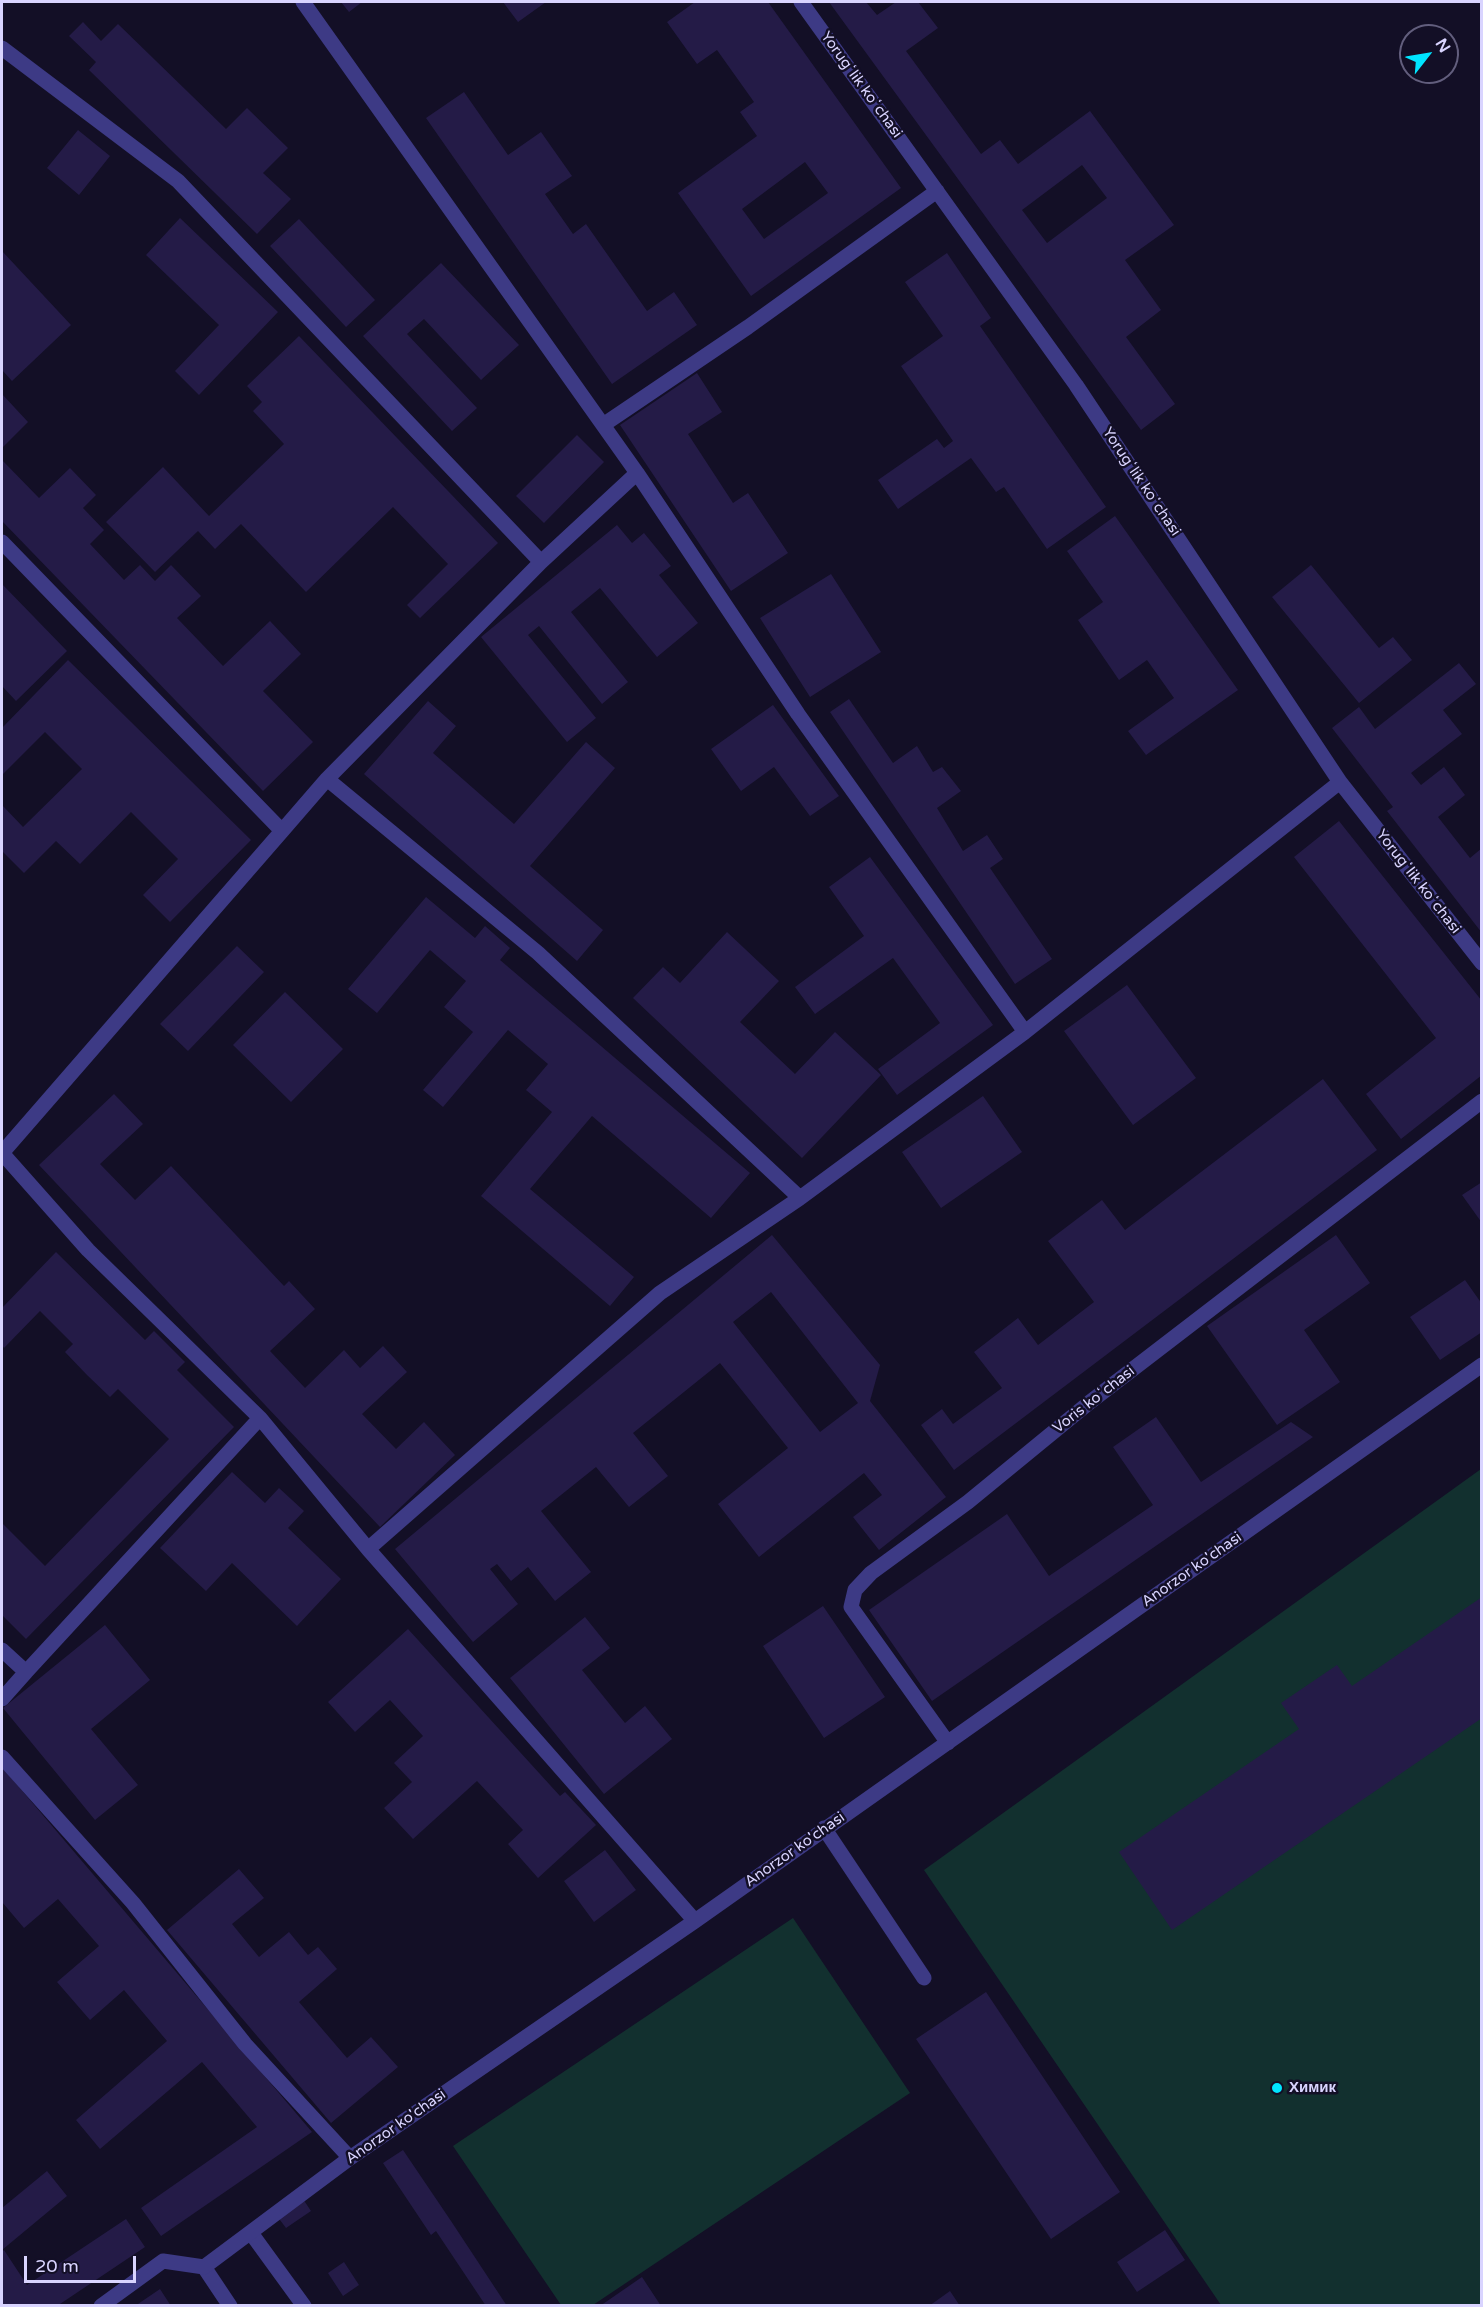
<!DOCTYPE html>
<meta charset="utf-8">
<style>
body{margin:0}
#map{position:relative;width:1483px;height:2307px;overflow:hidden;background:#130f26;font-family:"Varela Round",sans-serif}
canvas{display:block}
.frame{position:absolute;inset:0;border:3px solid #d9d4ff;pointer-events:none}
.north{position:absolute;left:1399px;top:24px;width:60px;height:60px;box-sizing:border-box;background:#130f26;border:2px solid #625e7d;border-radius:50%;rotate:59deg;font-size:16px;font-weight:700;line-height:24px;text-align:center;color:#d9d4ff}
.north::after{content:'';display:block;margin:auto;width:21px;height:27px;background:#00e5ff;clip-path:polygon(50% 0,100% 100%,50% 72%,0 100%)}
.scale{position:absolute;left:24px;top:2256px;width:112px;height:27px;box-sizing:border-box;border:3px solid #d9d4ff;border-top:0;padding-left:8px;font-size:18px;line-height:21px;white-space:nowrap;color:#d9d4ff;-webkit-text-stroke:4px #130f26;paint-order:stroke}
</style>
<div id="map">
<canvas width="1483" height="2307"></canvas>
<div class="frame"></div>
<div class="north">N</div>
<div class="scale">20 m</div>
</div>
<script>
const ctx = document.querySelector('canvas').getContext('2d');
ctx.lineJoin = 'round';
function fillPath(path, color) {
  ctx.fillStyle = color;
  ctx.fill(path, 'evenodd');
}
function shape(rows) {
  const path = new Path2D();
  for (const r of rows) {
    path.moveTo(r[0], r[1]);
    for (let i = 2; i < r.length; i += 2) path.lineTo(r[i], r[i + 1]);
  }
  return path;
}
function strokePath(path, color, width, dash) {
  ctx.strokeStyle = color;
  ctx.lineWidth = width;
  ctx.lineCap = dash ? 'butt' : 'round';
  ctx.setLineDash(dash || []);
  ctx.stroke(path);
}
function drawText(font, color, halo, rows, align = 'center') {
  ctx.font = font + ' "Varela Round",sans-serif';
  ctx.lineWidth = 5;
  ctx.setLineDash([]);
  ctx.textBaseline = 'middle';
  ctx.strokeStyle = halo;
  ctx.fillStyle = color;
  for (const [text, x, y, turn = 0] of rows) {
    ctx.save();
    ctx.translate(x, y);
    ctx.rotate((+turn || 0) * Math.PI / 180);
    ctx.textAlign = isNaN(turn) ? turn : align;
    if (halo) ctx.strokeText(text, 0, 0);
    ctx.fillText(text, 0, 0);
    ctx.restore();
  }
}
const green = shape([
 [1481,1469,1481,2305,1221,2305,924,1870],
 [793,1918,910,2093,593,2305,561,2305,453,2146]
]);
const building = shape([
 [341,2,362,2,349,12],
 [503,2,546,2,518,22],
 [695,2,768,2,901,188,751,296,678,193,757,136,740,112,754,102,717,50,697,64,667,22],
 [805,162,828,193,764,239,742,209],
 [829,2,866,2,877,15,896,2,918,2,938,28,906,51,981,154,1000,140,1018,164,1090,111,1174,225,1125,260,1161,310,1126,337,1175,404,1141,430],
 [1082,165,1107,198,1047,243,1022,210],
 [83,22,101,41,118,24,226,129,247,108,288,148,263,173,291,199,257,234,89,70,96,62,69,36],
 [464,92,508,155,541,132,572,176,545,194,573,234,586,224,647,311,674,292,697,325,612,384,426,118],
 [78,130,110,156,79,195,47,168],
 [180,218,278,312,199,395,175,371,219,325,146,255],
 [299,219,375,300,346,327,270,246],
 [2,251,71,325,12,381,2,370],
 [947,253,991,318,980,326,1106,507,1047,549,1004,487,996,492,971,458,898,509,878,480,937,439,944,448,953,441,901,366,943,336,905,282],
 [441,263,519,345,481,380,424,319,407,334,477,408,452,431,363,336],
 [299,336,498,543,420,618,407,605,448,564,393,507,306,592,241,524,215,549,198,531,155,572,106,522,163,467,209,516,284,444,253,411,262,402,247,386],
 [697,373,722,412,688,434,733,503,748,493,788,553,731,591,620,425],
 [2,394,28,422,2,448],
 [577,435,604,462,544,523,516,496],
 [2,460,39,498,70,468,96,495,83,508,104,530,90,544,124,580,140,565,155,581,171,565,201,596,177,618,223,666,270,621,301,654,263,691,313,742,263,791,2,521],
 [1115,516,1238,690,1146,755,1128,731,1174,698,1147,660,1119,680,1078,620,1103,602,1067,551],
 [617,525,632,543,644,533,671,566,659,575,698,623,657,657,600,588,571,612,628,682,602,704,539,626,528,635,596,718,567,742,481,637],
 [1311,565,1379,648,1393,637,1412,660,1359,703,1272,597],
 [831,574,881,652,810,697,760,618],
 [2,584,67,651,16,701,2,686],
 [68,660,251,840,170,922,143,895,178,859,131,812,80,864,56,841,24,873,2,851,2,805,23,827,82,769,45,732,2,775,2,728],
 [1459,663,1476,684,1443,710,1462,734,1411,773,1421,785,1444,767,1465,795,1438,817,1470,858,1482,848,1482,933,1387,811,1393,807,1332,728,1359,707,1375,729],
 [849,699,893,763,917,746,933,772,942,767,961,791,937,808,963,851,987,835,1003,859,990,868,1052,959,1015,984,830,712],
 [428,701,456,726,433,753,514,824,586,742,615,768,530,866,603,930,577,961,364,774],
 [773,705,839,796,810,816,774,767,741,791,711,749],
 [1339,821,1482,1001,1482,1075,1401,1139,1366,1094,1436,1038,1294,857],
 [870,857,993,1025,897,1095,878,1069,940,1023,893,958,815,1014,795,987,864,936,829,887],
 [426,897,475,938,485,926,510,948,500,960,750,1173,711,1218,592,1116,530,1189,634,1277,610,1306,481,1196,552,1112,526,1090,548,1064,508,1030,443,1107,423,1090,473,1032,444,1007,466,981,430,950,377,1013,348,989],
 [727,932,779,981,740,1022,795,1074,835,1032,881,1075,802,1158,633,998,663,967,680,983],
 [237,946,264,972,188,1051,160,1024],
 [1127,985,1196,1078,1133,1125,1064,1031],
 [285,992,343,1049,291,1102,233,1045],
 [1323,1079,1377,1150,954,1470,921,1425,942,1409,953,1424,1002,1388,974,1352,1018,1318,1038,1345,1094,1302,1048,1241,1102,1200,1125,1230],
 [114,1094,143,1124,100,1164,135,1200,171,1166,284,1286,289,1281,315,1309,270,1351,305,1388,344,1350,360,1368,383,1346,407,1372,362,1414,396,1449,424,1422,455,1455,380,1527,39,1165],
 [983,1096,1022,1152,941,1208,902,1152],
 [1482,1182,1482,1223,1462,1195],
 [772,1235,880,1365,870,1401,946,1497,879,1550,853,1517,882,1495,864,1473,759,1557,718,1504,788,1448,720,1363,633,1433,668,1476,629,1507,596,1467,541,1511,591,1572,555,1601,528,1567,511,1581,497,1564,490,1569,518,1604,473,1642,395,1549],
 [771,1292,858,1403,820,1432,733,1322],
 [1336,1235,1370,1283,1304,1330,1340,1382,1277,1425,1207,1326],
 [56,1252,145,1340,154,1331,185,1362,177,1370,234,1427,26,1639,2,1615,2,1523,45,1566,169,1439,118,1389,110,1397,87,1375,65,1352,73,1344,40,1311,4,1348,2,1345,2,1308],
 [1465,1280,1482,1304,1482,1332,1440,1360,1410,1317],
 [1156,1417,1201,1482,1291,1422,1313,1437,932,1701,869,1610,1007,1514,1049,1576,1153,1505,1113,1447],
 [232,1472,265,1503,279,1488,304,1511,288,1528,341,1579,297,1626,232,1563,206,1591,160,1548],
 [1482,1597,1482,1718,1172,1930,1119,1852,1299,1729,1281,1703,1337,1665,1352,1686],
 [823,1606,885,1697,824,1738,763,1646],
 [585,1617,610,1648,582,1670,625,1723,645,1706,672,1739,604,1794,510,1678],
 [105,1625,150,1680,91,1729,138,1785,95,1820,3,1708],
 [408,1629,560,1796,565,1792,596,1825,538,1878,508,1844,523,1830,477,1781,413,1839,384,1808,412,1782,394,1763,423,1736,390,1700,355,1732,328,1702],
 [2,1767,312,2132,161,2236,141,2208,257,2127,202,2062,100,2149,76,2120,167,2041,124,1990,90,2020,57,1982,99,1946,58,1899,24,1928,2,1902],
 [605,1850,636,1890,594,1922,564,1881],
 [239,1869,264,1898,232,1924,259,1957,289,1932,308,1955,318,1947,337,1969,299,2002,347,2058,371,2037,398,2067,331,2123,167,1930],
 [986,1992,1120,2192,1051,2239,916,2039],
 [403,2150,451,2221,507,2306,486,2306,436,2231,431,2235,383,2163],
 [47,2171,67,2196,2,2250,2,2208],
 [303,2199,311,2211,286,2228,277,2216],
 [126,2219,145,2247,57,2306,2,2306,2,2252,4,2250,27,2285],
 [1165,2230,1185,2260,1137,2292,1117,2262],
 [344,2262,359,2285,343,2296,328,2273],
 [642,2277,661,2306,600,2306],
 [160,2289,171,2306,135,2306],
 [950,2291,960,2306,929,2306]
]);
const lane = shape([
 [824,1828,924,1978],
 [251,2233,304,2306],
 [204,2267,230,2306]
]);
const street = shape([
 [303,2,637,473,798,714,1025,1032,1340,782],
 [801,2,1076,385,1340,782,1482,963],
 [2,48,178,181,541,562,637,473],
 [603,425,748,327,937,191],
 [2,542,282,831,327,779,538,953,800,1198,660,1293,368,1549,695,1921],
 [327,779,541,562],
 [2,1153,88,1250,260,1418,368,1549],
 [2,1153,282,831],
 [800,1198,1025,1032],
 [2,1650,26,1672,2,1699],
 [26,1672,260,1418],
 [948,1743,851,1607,855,1590,871,1573,968,1502,1090,1402,1482,1101],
 [2,1757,133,1903,245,2044,350,2158],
 [101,2306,163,2261,204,2267,350,2158,695,1921,1482,1365]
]);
const markers = [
 [1277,2088,6,"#00e5ff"]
];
const streetNames = [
 ["Yorugʻlik koʻchasi",861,85,54],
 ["Yorugʻlik koʻchasi",1141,482,56],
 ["Yorugʻlik koʻchasi",1418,882,52],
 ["Voris koʻchasi",1094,1400,-38],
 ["Anorzor ko'chasi",1192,1570,-35],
 ["Anorzor ko'chasi",795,1850,-35],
 ["Anorzor ko'chasi",396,2127,-35]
];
const poiNames = [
 ["Химик",1289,2088]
];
fillPath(green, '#12302f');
fillPath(building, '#241b47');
strokePath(lane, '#3d3a85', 15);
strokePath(street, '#3d3a85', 15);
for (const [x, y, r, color] of markers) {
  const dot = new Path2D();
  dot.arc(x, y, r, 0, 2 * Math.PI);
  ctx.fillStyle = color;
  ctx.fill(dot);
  strokePath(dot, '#130f26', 2);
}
drawText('15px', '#d9d4ff', '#130f26', streetNames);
drawText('bold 15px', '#d9d4ff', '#130f26', poiNames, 'left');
</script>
